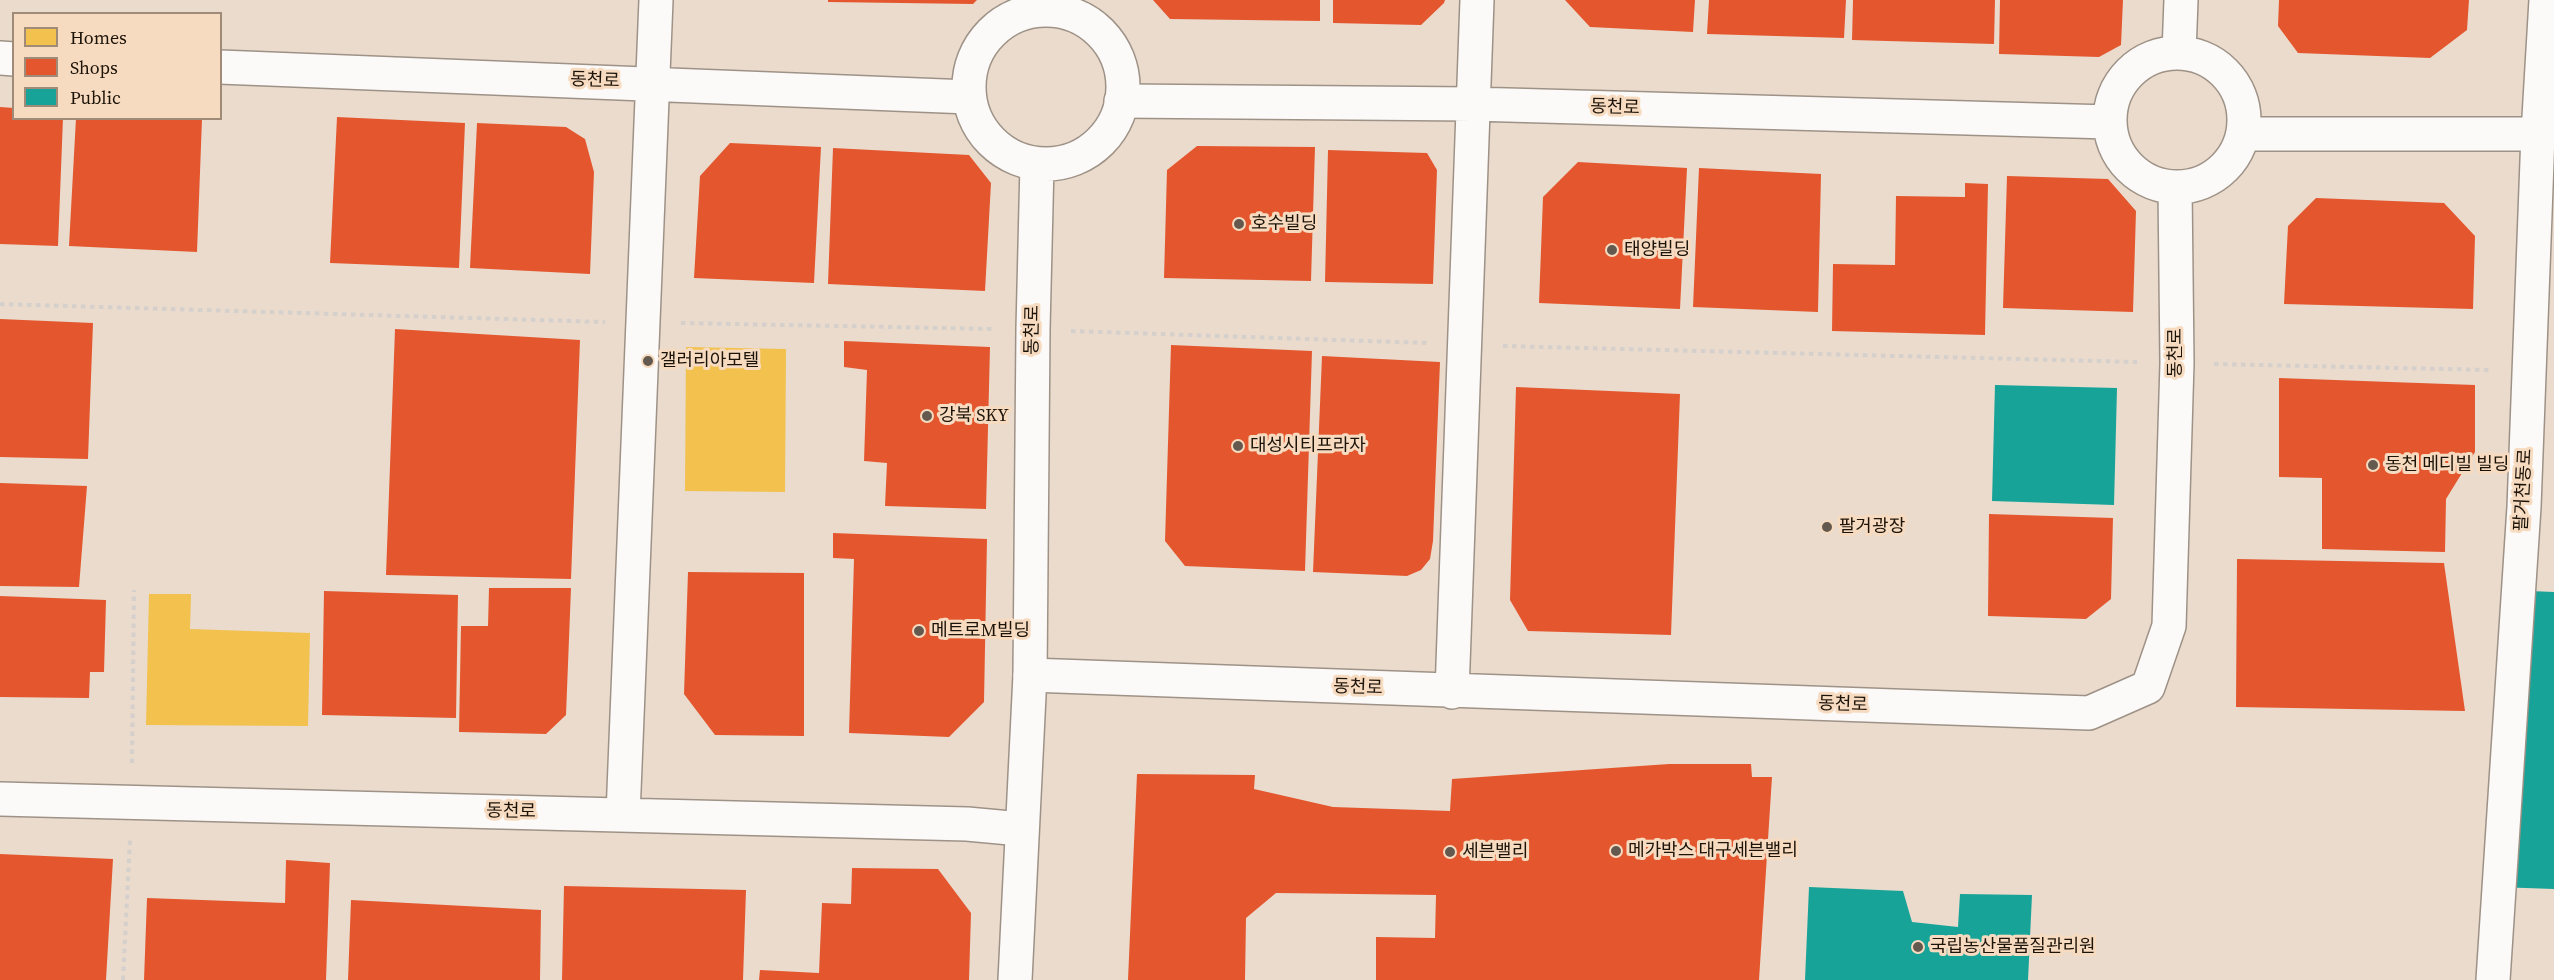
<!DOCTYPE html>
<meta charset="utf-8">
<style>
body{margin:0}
#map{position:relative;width:2554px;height:980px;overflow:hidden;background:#eadbcd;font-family:"Source Serif 4",serif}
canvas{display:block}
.legend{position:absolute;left:12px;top:12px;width:210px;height:108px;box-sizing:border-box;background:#f7dbc0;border:2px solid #9f8b77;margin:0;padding:8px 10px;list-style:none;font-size:18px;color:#1c1309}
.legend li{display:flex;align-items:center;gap:12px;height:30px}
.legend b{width:30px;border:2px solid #9f8b77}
</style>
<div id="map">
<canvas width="2554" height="980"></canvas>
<ul class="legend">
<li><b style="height:16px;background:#f2c14e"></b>Homes</li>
<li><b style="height:16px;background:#e4572e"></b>Shops</li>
<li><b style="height:16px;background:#17a398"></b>Public</li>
</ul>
</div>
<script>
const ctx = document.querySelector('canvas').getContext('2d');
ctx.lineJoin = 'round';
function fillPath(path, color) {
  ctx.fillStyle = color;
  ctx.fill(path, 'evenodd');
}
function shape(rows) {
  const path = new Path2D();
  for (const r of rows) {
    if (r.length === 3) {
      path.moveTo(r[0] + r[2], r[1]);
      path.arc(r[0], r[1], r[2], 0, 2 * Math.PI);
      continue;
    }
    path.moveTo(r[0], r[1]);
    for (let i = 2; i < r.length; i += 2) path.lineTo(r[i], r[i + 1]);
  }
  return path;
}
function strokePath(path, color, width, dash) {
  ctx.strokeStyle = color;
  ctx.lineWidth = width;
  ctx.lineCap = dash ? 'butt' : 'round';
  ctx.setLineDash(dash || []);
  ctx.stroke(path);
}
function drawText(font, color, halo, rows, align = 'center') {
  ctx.font = font + ' "Source Serif 4","Noto Sans KR",serif';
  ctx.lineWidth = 6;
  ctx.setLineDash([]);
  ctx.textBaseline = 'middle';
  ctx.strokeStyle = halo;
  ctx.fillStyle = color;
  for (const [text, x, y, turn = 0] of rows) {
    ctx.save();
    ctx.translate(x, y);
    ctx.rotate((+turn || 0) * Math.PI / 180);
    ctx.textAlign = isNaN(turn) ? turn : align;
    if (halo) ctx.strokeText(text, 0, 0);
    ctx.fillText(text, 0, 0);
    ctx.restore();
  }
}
const homes = shape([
 [686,347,786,349,785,492,685,491],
 [149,594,191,594,190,629,310,633,308,726,146,725]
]);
const shops = shape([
 [828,0,977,0,973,4,828,2],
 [1153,0,1320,0,1320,21,1170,19],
 [1333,0,1445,0,1444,3,1421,25,1333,23],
 [1565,0,1695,0,1693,32,1590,27],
 [1709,0,1846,0,1844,38,1707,34],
 [1853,0,1995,0,1994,44,1852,40],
 [2000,0,2123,0,2121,45,2099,57,1999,54],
 [2279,0,2469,0,2467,30,2430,58,2298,53,2278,26],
 [0,107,14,108,14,118,63,118,58,246,0,244],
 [337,117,465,123,459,268,330,263],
 [76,118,202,119,197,252,69,246],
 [477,123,566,127,585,139,594,172,590,274,470,268],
 [730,143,821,147,814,283,694,278,700,176],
 [1197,146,1315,147,1311,281,1164,278,1167,170],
 [833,148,969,155,991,183,985,291,828,284],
 [1328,150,1427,153,1437,170,1433,284,1325,282],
 [1578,162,1687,168,1680,309,1539,303,1543,197],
 [1699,168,1821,174,1818,312,1693,307],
 [2007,176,2108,179,2136,211,2133,312,2003,308],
 [1965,183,1988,184,1985,335,1832,331,1833,264,1895,265,1896,196,1965,197],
 [2316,198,2444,203,2475,236,2473,309,2284,304,2288,226],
 [0,319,93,323,88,459,0,457],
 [395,329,580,340,571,579,386,575],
 [844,341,990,347,986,509,885,506,887,463,864,461,867,370,844,367],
 [1171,345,1312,351,1305,571,1185,566,1165,541],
 [1322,356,1440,362,1433,541,1430,559,1421,570,1407,576,1313,572],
 [2279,378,2475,385,2475,452,2446,499,2445,552,2322,549,2322,478,2279,477],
 [1516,387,1680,394,1671,635,1528,631,1510,600],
 [0,483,87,486,79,587,0,586],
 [1989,514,2113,518,2111,599,2086,619,1988,616],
 [833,533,987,539,984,702,949,737,849,733,854,559,833,558],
 [2237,559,2444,563,2465,711,2236,707],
 [688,572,804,573,804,736,715,735,684,694],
 [489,588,571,588,566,715,546,734,459,732,461,626,488,626],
 [324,591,458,595,456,718,322,715],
 [0,596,106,600,104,672,90,672,89,698,0,697],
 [1669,764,1751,764,1752,777,1772,777,1759,980,1376,980,1376,937,1435,938,1436,895,1276,893,1246,918,1245,980,1128,980,1137,774,1255,775,1254,789,1333,807,1450,811,1452,779],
 [0,854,113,859,106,980,0,980],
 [286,860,330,863,326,980,144,980,147,898,285,903],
 [852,868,938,869,971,913,969,980,759,980,760,970,819,973,822,903,851,904],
 [564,886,746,890,743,980,562,980],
 [351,900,541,910,540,980,348,980]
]);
const public = shape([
 [1995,385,2117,388,2114,505,1992,501],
 [2507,590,2554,592,2554,889,2497,887],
 [1809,887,1903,891,1912,922,1958,927,1960,894,2032,895,2028,980,1805,980]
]);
const path = shape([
 [0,304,605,322],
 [681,323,995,329],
 [1071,331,1427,343],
 [1503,346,2137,362],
 [2214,364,2491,370],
 [132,763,134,590],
 [123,980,130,840]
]);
const minor = shape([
 [2177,120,67],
 [2179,53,2181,0],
 [0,58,14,59],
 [220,67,969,97],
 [1121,101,1472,104,2109,122],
 [2244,134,2538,134],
 [1030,675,2089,713,2148,687,2169,626,2177,363,2175,188],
 [1452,692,1477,0],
 [0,799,967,824,1021,829],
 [623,815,656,0]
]);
const tertiary = shape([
 [1046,87,77],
 [1015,980,1030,675,1033,329,1037,164]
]);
const secondary = shape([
 [2493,980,2524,507,2538,134,2546,0]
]);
const markers = [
 [1239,224,6,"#64594e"],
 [1612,250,6,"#64594e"],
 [648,361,6,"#64594e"],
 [927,416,6,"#64594e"],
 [1238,446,6,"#64594e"],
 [2373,465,6,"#64594e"],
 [1827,527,6,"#64594e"],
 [919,631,6,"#64594e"],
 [1616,851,6,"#64594e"],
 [1450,852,6,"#64594e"],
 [1918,947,6,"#64594e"]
];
const streetNames = [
 ["동천로",595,81,2],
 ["동천로",1615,108,2],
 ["동천로",1033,330,-89],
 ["동천로",2176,353,-90],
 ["팔거천동로",2524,490,-87],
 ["동천로",1358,688,2],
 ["동천로",1843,705,2],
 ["동천로",511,812,1]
];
const poiNames = [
 ["호수빌딩",1251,224],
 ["태양빌딩",1624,250],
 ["갤러리아모텔",660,361],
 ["강북 SKY",939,416],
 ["대성시티프라자",1250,446],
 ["동천 메디빌 빌딩",2385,465],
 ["팔거광장",1839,527],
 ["메트로M빌딩",931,631],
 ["메가박스 대구세븐밸리",1628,851],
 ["세븐밸리",1462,852],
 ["국립농산물품질관리원",1930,947]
];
fillPath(homes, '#f2c14e');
fillPath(shops, '#e4572e');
fillPath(public, '#17a398');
strokePath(minor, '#9e9287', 36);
strokePath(tertiary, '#9e9287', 36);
strokePath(secondary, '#9e9287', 36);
strokePath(path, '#d5d0cc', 4, [4.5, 4.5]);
strokePath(minor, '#fcfaf8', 33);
strokePath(tertiary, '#fcfaf8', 33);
strokePath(secondary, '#fcfaf8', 33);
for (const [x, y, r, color] of markers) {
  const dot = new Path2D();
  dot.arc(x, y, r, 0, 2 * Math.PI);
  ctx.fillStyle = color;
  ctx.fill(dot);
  strokePath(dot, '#f7dbc0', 2);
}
drawText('18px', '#1c1309', '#f7dbc0', streetNames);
drawText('18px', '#1c1309', '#f7dbc0', poiNames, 'left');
</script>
